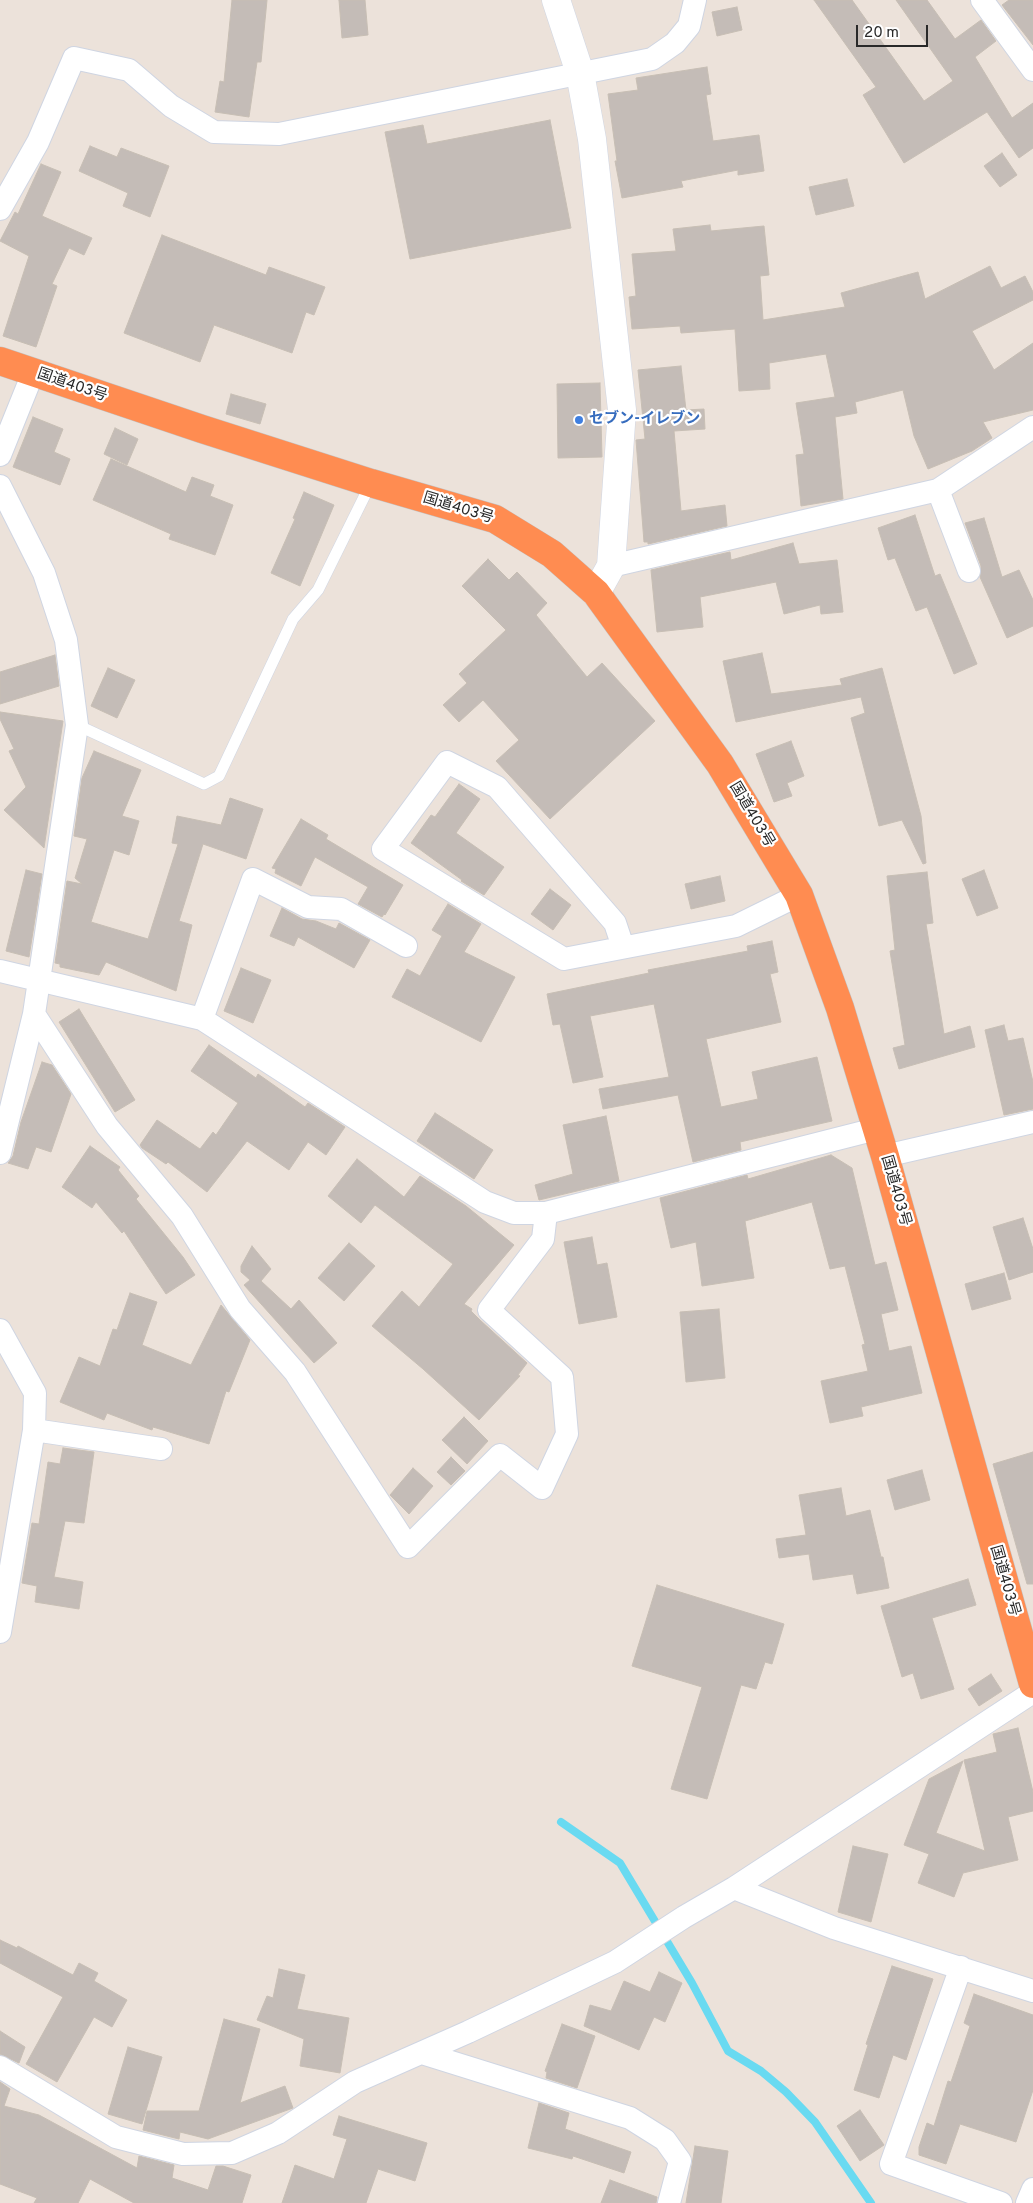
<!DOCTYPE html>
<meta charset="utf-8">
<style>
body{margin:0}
#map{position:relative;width:1033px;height:2203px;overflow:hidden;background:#ece2da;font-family:Overpass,sans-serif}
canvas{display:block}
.scale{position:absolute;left:856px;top:25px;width:72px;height:22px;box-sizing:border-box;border:2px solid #292929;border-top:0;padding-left:6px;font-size:15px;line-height:18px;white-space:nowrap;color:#292929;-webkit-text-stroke:4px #fff;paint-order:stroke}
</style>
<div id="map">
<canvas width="1033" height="2203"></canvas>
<div class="scale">20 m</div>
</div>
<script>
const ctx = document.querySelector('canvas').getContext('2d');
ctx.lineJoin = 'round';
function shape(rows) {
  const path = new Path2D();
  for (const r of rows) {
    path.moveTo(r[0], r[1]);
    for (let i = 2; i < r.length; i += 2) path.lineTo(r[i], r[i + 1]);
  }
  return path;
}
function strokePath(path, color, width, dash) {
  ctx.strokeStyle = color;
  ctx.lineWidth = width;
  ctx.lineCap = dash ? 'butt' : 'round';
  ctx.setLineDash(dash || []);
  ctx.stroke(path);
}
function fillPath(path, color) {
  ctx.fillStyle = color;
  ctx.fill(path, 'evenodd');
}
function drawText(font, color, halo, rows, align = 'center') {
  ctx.font = font + ' Overpass,"Noto Sans JP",sans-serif';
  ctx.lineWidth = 4.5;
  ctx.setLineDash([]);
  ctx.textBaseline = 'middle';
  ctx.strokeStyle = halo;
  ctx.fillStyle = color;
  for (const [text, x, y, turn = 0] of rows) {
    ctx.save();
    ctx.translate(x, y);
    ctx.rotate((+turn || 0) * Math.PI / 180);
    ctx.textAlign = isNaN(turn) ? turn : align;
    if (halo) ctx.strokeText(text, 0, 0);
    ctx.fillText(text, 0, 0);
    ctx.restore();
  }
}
const stream = shape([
 [561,1822,620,1863,692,1983,728,2051,761,2071,786,2092,815,2122,871,2203]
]);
const building = shape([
 [232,0,267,0,261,62,257,62,249,117,215,112,220,81,224,82,232,0],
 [339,0,365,0,368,35,342,38,339,0],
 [814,0,852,0,924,101,953,81,896,0,927,0,955,39,981,20,996,41,975,57,1012,118,1033,103,1033,148,1019,158,987,112,904,163,863,95,876,87,814,0],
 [1009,0,1033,0,1033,45,1002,5,1009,0],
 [737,7,742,30,717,36,712,12,737,7],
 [707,67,711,94,706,95,713,141,759,135,764,171,738,175,738,170,681,181,683,187,622,198,615,161,617,161,608,94,638,90,636,78,707,67],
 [550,120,571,228,410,259,385,132,423,125,427,144,550,120],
 [90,146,117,157,121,148,169,166,150,217,123,206,128,193,79,171,90,146],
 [1002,153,1017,175,1000,187,984,166,1002,153],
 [41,164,61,172,42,216,92,238,84,255,69,248,52,284,57,286,36,347,3,336,29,256,0,241,15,212,18,214,41,164],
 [847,179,854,206,816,215,809,187,847,179],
 [710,225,711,231,764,226,769,275,760,276,763,320,845,307,841,293,918,272,925,299,990,266,1001,288,1025,276,1033,292,1033,300,972,331,994,370,1033,343,1033,410,983,422,992,438,972,451,928,469,914,436,903,390,855,402,857,413,835,417,843,499,801,506,796,455,804,454,796,403,835,397,826,354,769,363,770,389,739,391,735,329,681,333,680,326,632,329,629,297,636,296,632,254,676,251,673,229,710,225],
 [162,235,266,275,269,267,325,287,314,315,306,312,292,353,214,325,200,362,124,333,162,235],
 [681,366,686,410,704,409,705,429,674,431,681,511,725,505,727,526,648,544,648,542,644,542,636,440,645,439,638,370,681,366],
 [600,383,602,457,558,458,557,384,600,383],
 [231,394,266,404,260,424,226,414,231,394],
 [33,417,63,429,54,452,70,459,60,485,13,467,33,417],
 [115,428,138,439,127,465,104,454,115,428],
 [111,459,186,492,192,477,214,485,210,496,233,505,215,555,169,539,171,534,93,500,111,459],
 [304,492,334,505,300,586,271,573,295,519,293,518,304,492],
 [915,515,935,576,940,574,977,664,954,674,927,607,916,611,895,558,888,560,878,528,915,515],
 [984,518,1002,577,1019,570,1033,600,1033,626,1007,638,980,577,981,566,965,523,984,518],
 [793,543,799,564,837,560,843,612,821,614,820,605,784,614,776,582,700,597,703,627,657,632,651,570,730,552,731,560,793,543],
 [488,559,509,580,517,572,547,603,536,615,587,677,602,663,655,721,550,819,496,761,519,740,483,700,459,722,443,705,467,683,459,674,506,630,462,586,488,559],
 [762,653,771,694,842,685,840,679,882,668,921,816,926,863,923,864,902,820,879,826,851,718,865,713,861,697,736,722,723,661,762,653],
 [55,655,59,686,0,704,0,672,55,655],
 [108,668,135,680,117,718,91,706,108,668],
 [0,712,63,721,44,848,4,810,26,787,9,751,14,749,0,719,0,712],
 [791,741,804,776,787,783,792,796,774,802,756,754,791,741],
 [94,751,141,770,122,816,139,821,129,855,114,850,91,922,148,939,178,844,172,843,177,816,221,825,230,798,263,809,246,859,203,844,179,921,192,925,176,991,106,962,99,975,60,967,60,964,55,963,67,881,82,884,75,878,87,839,74,836,82,778,94,751],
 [459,784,480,799,456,833,504,867,484,895,461,881,462,880,411,843,431,815,435,817,459,784],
 [301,819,328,835,326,839,403,885,385,915,384,914,382,917,358,904,368,887,315,857,301,886,275,873,276,869,272,868,301,819],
 [26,870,42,874,29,957,6,951,26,870],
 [984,870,998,908,977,916,962,879,984,870],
 [927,872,933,923,926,924,944,1034,970,1026,975,1047,899,1069,893,1048,905,1045,890,951,895,950,887,876,927,872],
 [720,876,725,901,691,909,685,884,720,876],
 [550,889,571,905,553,930,531,914,550,889],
 [448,904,481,924,464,952,515,977,481,1042,392,997,407,969,420,976,442,936,432,930,448,904],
 [282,908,302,919,316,921,336,929,339,923,370,940,354,968,298,937,294,946,270,936,282,908],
 [772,941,778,972,770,974,781,1022,706,1039,721,1107,758,1099,752,1072,817,1057,832,1121,740,1142,741,1150,693,1162,678,1095,603,1109,599,1089,669,1077,654,1004,590,1016,603,1077,573,1083,560,1024,553,1025,547,994,649,973,648,970,748,951,747,946,772,941],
 [241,968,271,980,253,1023,224,1011,241,968],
 [79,1009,135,1100,115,1112,59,1022,79,1009],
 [1004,1025,1008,1041,1023,1038,1033,1082,1033,1109,1004,1115,985,1030,1004,1025],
 [209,1045,256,1078,258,1074,305,1107,308,1103,345,1127,326,1155,308,1142,289,1170,247,1141,207,1192,168,1162,166,1164,142,1148,140,1145,157,1120,200,1149,213,1132,216,1135,238,1103,191,1071,209,1045],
 [42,1062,52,1065,71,1094,51,1152,36,1147,28,1169,8,1163,13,1156,21,1122,42,1062],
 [435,1113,493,1150,474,1179,417,1141,435,1113],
 [606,1116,619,1181,539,1200,535,1185,573,1174,563,1125,606,1116],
 [90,1146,120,1167,118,1170,139,1196,136,1199,183,1257,195,1275,166,1294,124,1231,122,1233,96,1202,92,1208,62,1187,90,1146],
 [831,1155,852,1168,875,1265,886,1262,898,1310,881,1314,889,1351,911,1346,922,1393,861,1407,863,1416,830,1423,821,1381,868,1371,862,1345,865,1344,845,1266,830,1269,812,1202,745,1221,754,1278,702,1286,696,1242,671,1248,660,1198,747,1175,748,1179,831,1155],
 [357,1159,404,1197,420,1176,466,1206,514,1245,464,1304,472,1309,471,1311,480,1320,527,1363,518,1375,520,1376,479,1420,423,1369,372,1326,402,1291,419,1307,453,1264,375,1205,361,1223,328,1196,357,1159],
 [1023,1218,1033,1249,1033,1272,1009,1280,993,1227,1023,1218],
 [592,1237,597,1265,607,1263,617,1317,579,1324,564,1242,592,1237],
 [349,1243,375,1266,344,1301,318,1278,349,1243],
 [252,1246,271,1269,261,1281,291,1309,299,1300,337,1343,314,1363,244,1285,250,1280,241,1272,241,1266,252,1246],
 [1004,1273,1011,1299,972,1310,965,1284,1004,1273],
 [130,1293,157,1302,142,1345,191,1365,221,1305,250,1340,229,1392,226,1391,209,1444,153,1427,152,1430,107,1413,104,1420,60,1402,79,1357,100,1366,113,1329,117,1330,130,1293],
 [719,1309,725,1378,686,1382,680,1312,719,1309],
 [464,1417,488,1441,467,1464,442,1440,464,1417],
 [63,1448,94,1452,84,1523,65,1521,54,1577,83,1582,79,1609,35,1602,37,1586,22,1583,32,1523,39,1524,48,1462,60,1464,63,1448],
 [1033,1452,1033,1584,1027,1584,993,1464,1033,1452],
 [451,1457,465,1471,451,1485,437,1472,451,1457],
 [413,1468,433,1486,409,1514,390,1495,413,1468],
 [922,1470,930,1500,895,1510,887,1480,922,1470],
 [841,1488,846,1516,870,1510,881,1557,883,1557,889,1588,857,1594,853,1574,813,1580,809,1554,779,1558,776,1539,806,1535,799,1495,841,1488],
 [968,1579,976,1605,932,1618,954,1689,921,1699,913,1673,902,1677,881,1606,968,1579],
 [657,1585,784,1624,772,1664,765,1662,756,1689,741,1685,707,1799,671,1789,702,1687,632,1666,657,1585],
 [991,1674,1002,1691,979,1706,968,1689,991,1674],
 [1018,1728,1033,1792,1033,1811,1008,1817,1018,1860,963,1873,954,1897,918,1883,929,1854,904,1845,929,1779,963,1761,936,1833,985,1851,964,1760,997,1752,993,1734,1018,1728],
 [853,1846,888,1854,871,1922,838,1912,853,1846],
 [0,1940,17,1948,18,1946,73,1975,79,1963,98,1973,94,1981,127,2000,112,2027,94,2017,57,2082,26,2064,63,1997,0,1963,0,1940],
 [892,1966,933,1979,906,2060,893,2055,879,2098,854,2090,868,2045,866,2044,892,1966],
 [279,1969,305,1975,297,2009,349,2018,340,2073,300,2066,304,2039,257,2020,267,1996,273,1998,279,1969],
 [659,1972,682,1983,665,2022,654,2017,639,2050,584,2026,590,2005,611,2011,624,1981,650,1992,659,1972],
 [974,1994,1033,2015,1033,2090,1016,2142,960,2124,946,2164,919,2155,919,2147,927,2123,934,2126,948,2081,951,2082,970,2026,964,2023,974,1994],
 [224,2019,260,2029,240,2103,285,2086,293,2108,208,2139,180,2132,179,2139,143,2130,147,2111,199,2111,224,2019],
 [562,2024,595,2036,577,2088,546,2078,547,2072,545,2071,562,2024],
 [0,2031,25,2047,19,2063,0,2054,0,2031],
 [128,2047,162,2057,142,2124,108,2114,128,2047],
 [0,2082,10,2089,4,2106,39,2115,137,2168,139,2156,174,2165,172,2178,208,2190,216,2166,223,2166,251,2175,242,2203,134,2203,90,2179,78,2203,34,2203,37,2198,0,2184,0,2082],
 [539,2103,569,2113,565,2129,631,2152,624,2173,573,2156,572,2159,528,2148,539,2103],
 [860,2110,884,2145,860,2161,837,2126,860,2110],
 [339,2116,427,2143,415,2181,378,2169,366,2203,282,2203,295,2165,334,2179,347,2139,333,2135,339,2116],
 [695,2146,728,2151,721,2203,686,2203,695,2146],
 [610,2180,657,2197,656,2203,601,2203,610,2180]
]);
const lane = shape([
 [77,725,204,784,219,776,293,619,318,590,371,483]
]);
const street = shape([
 [982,0,1033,70],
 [0,209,38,142,74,58,129,70,171,106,214,132,279,134,652,59,675,43,689,26,695,0],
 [0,455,33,373],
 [0,486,44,573,66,640,77,725,34,1014,0,1153],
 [938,490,969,571],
 [611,566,938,490,1033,427],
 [623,947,615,923,497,787,447,762,383,849,564,959,736,926,799,895],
 [0,971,202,1019,485,1202,514,1213,546,1213,876,1129],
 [34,1014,107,1126,182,1216,240,1309,295,1372,408,1547,500,1455,542,1488,567,1434,562,1377,489,1310,543,1239,546,1213],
 [202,1019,253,879,308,907,341,909,406,946],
 [885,1156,1033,1122],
 [0,1330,35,1393,34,1430,0,1632],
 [34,1430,161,1449],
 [734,1888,834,1928,1033,1991],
 [961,1967,891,2164,1001,2203],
 [422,2053,630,2118,665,2140,680,2161,669,2203],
 [0,2067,116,2137,183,2154,232,2153,278,2133,355,2082,468,2032,615,1962,684,1917,734,1888,1033,1692],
 [1027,2203,1033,2189]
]);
const secondary = shape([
 [556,0,580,73,592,139,622,410,611,566,596,593]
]);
const highway = shape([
 [0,361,202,429,371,483,495,519,552,554,596,593,720,764,799,895,840,1008,885,1156,1033,1684]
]);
const markers = [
 [579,420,5,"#3f7fe0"]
];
const streetNames = [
 ["国道403号",72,386,19],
 ["国道403号",458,509,17],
 ["国道403号",751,815,59],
 ["国道403号",895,1191,74],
 ["国道403号",1004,1581,74]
];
const shopNames = [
 ["セブン-イレブン",589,420]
];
strokePath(stream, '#69daf1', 8);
fillPath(building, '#c4bcb7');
strokePath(building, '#c7beb4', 1);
strokePath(lane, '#cfd5e2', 12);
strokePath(street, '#cfd5e2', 24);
strokePath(secondary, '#cfd5e2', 29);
strokePath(highway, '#c3c3c3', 29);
strokePath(lane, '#fff', 11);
strokePath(street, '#fff', 22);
strokePath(secondary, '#fff', 28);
strokePath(highway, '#ff8c51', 28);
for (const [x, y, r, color] of markers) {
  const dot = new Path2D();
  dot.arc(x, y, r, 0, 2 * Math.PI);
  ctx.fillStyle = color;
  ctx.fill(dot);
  strokePath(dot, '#fff', 2);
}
drawText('15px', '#292929', '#fff', streetNames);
drawText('bold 15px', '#366cbe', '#fff', shopNames, 'left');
</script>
